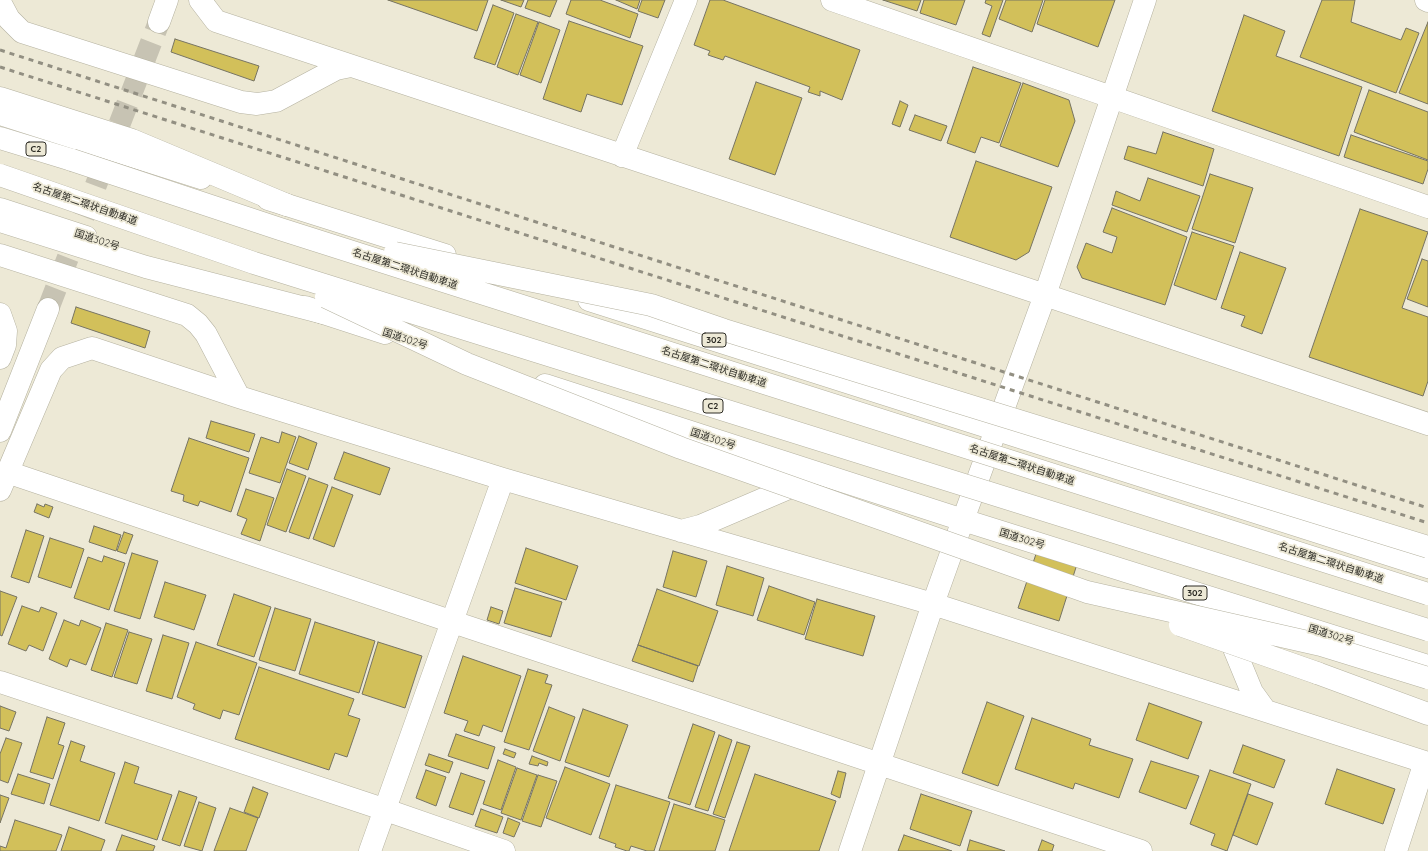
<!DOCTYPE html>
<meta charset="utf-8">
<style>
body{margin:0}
canvas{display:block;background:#ede9d6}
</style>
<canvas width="1428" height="851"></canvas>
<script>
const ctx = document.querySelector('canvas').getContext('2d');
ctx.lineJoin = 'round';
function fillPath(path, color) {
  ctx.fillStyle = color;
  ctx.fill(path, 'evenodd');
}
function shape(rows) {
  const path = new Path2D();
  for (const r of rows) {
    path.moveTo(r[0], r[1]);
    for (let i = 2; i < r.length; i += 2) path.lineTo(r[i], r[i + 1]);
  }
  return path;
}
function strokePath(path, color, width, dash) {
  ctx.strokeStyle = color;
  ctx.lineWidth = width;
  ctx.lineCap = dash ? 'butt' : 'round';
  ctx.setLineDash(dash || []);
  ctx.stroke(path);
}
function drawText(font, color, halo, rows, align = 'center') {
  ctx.font = font + ' Quicksand,"Noto Sans JP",sans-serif';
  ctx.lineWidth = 3.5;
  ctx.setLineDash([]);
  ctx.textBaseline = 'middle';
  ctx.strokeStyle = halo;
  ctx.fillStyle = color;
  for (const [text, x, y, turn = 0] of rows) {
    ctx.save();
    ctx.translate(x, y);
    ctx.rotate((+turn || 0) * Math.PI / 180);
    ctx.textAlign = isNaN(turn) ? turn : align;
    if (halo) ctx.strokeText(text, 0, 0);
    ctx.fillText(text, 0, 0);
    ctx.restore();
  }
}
const building = shape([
 [388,0,488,0,477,31,388,0],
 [501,0,524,0,521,7,501,0],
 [528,0,557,0,550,17,525,8,528,0],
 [571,0,600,0,638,14,630,38,566,14,571,0],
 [616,0,640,0,637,9,616,0],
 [642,0,665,0,658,18,638,11,642,0],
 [710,0,723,0,860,50,842,100,820,91,820,96,808,92,810,87,725,56,723,60,708,55,710,51,694,45,710,0],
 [883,0,921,0,917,11,883,0],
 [924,0,965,0,956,25,920,13,924,0],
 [986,0,1003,0,990,37,982,34,992,6,985,3,986,0],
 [1006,0,1043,0,1032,32,999,19,1006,0],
 [1045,0,1115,0,1098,47,1037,24,1045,0],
 [1322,0,1355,0,1351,22,1401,40,1406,28,1419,33,1396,93,1300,57,1322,0],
 [493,5,514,13,495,65,474,58,493,5],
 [516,14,538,22,518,75,497,67,516,14],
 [1244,15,1285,31,1276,56,1362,87,1339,156,1212,111,1244,15],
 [569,21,643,46,622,105,587,94,581,112,543,99,569,21],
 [539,22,560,30,541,83,520,75,539,22],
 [1428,22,1428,104,1399,93,1428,22],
 [175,39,259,66,254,81,171,52,175,39],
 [973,67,1021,83,999,143,981,137,975,153,947,143,973,67],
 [756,82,802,98,775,175,729,159,756,82],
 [1023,83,1069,100,1075,121,1058,167,1000,146,1023,83],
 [1369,90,1428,112,1428,160,1354,132,1369,90],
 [900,101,908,105,900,127,892,124,900,101],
 [915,115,947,126,941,141,909,130,915,115],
 [1163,132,1214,149,1203,186,1124,159,1128,146,1156,154,1163,132],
 [1351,135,1428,161,1428,169,1423,184,1344,157,1351,135],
 [976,161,1052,187,1029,252,1016,260,950,237,976,161],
 [1210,174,1253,188,1235,243,1192,229,1210,174],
 [1148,178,1200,196,1187,232,1112,205,1116,191,1140,201,1148,178],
 [1112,208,1187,237,1165,305,1082,278,1077,267,1086,243,1112,253,1117,237,1103,232,1112,208],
 [1360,209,1428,232,1402,308,1428,317,1428,381,1423,396,1309,357,1360,209],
 [1192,232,1234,246,1216,300,1174,285,1192,232],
 [1240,252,1286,268,1262,334,1241,326,1245,316,1221,308,1240,252],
 [1422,259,1428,261,1428,307,1407,299,1422,259],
 [76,307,150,331,145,348,71,323,76,307],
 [211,421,255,434,249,452,206,438,211,421],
 [282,432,296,437,280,483,249,473,261,437,279,443,282,432],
 [299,436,317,443,308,470,289,463,299,436],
 [189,438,249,458,231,512,200,501,198,506,183,501,184,495,171,491,189,438],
 [344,452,390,468,380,495,334,479,344,452],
 [287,469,306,476,286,532,267,525,287,469],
 [309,478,328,485,309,539,289,532,309,478],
 [332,487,353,495,334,547,313,539,332,487],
 [246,489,274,498,260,541,241,534,247,519,237,515,246,489],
 [37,504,44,507,45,504,53,507,49,518,34,512,37,504],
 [94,526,121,535,116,551,89,542,94,526],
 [26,530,44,536,29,583,11,577,26,530],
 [124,532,133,535,126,554,117,551,124,532],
 [50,538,84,549,71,588,38,577,50,538],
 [526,548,578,566,566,600,515,583,526,548],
 [1038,548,1078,561,1059,621,1018,608,1038,548],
 [673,551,707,561,696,597,663,587,673,551],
 [132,553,158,561,140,619,114,611,132,553],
 [104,556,125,563,109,610,74,598,88,557,102,562,104,556],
 [727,566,764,578,753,616,716,605,727,566],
 [165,582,206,595,194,630,154,617,165,582],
 [769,586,815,602,804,635,757,620,769,586],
 [515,588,562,602,551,637,504,623,515,588],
 [657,589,718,611,699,666,638,645,657,589],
 [0,591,17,597,2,636,0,635,0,591],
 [234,594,271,607,254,657,217,645,234,594],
 [817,599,875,616,863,656,805,639,817,599],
 [22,606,39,612,41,607,57,613,43,651,29,645,26,651,8,644,22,606],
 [491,607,503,611,499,624,487,620,491,607],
 [275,608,311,619,295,671,259,660,275,608],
 [64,620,79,626,81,620,101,628,86,665,70,659,67,667,49,659,64,620],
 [315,622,375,641,359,693,299,674,315,622],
 [106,623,128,630,112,677,91,670,106,623],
 [129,632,152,639,137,684,114,677,129,632],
 [163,635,189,643,172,699,146,691,163,635],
 [196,642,257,663,239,715,223,710,220,719,193,709,195,704,177,697,196,642],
 [378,642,422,656,405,708,362,694,378,642],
 [638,645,698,666,693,682,632,661,638,645],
 [463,656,521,676,502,732,483,725,479,736,464,731,468,721,444,713,463,656],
 [259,667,354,699,348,715,360,719,347,757,335,753,329,770,235,739,259,667],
 [528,669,548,675,545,683,552,685,529,750,504,742,528,669],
 [987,702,1024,716,998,786,962,773,987,702],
 [1149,703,1202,722,1188,759,1136,740,1149,703],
 [0,706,16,712,9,731,0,728,0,706],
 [549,707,575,717,560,761,533,751,549,707],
 [583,709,628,725,609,777,565,762,583,709],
 [47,717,65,723,58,744,64,746,53,779,30,772,47,717],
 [1032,718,1091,739,1089,745,1133,759,1119,798,1075,783,1073,789,1015,769,1032,718],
 [693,724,715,732,690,805,668,798,693,724],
 [456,734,495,747,488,769,448,756,456,734],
 [719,735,732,740,708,811,695,807,719,735],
 [6,738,22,743,8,783,0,780,0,754,6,738],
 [71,741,85,746,80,761,115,773,99,821,50,805,71,741],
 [737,742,750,746,725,818,713,814,737,742],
 [1243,745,1285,760,1274,788,1233,773,1243,745],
 [505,749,516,753,514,758,503,754,505,749],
 [429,754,453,762,449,773,425,765,429,754],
 [532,756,548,762,547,766,539,763,538,766,529,764,532,756],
 [498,760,516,767,501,810,483,804,498,760],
 [1151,761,1199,776,1186,809,1139,792,1151,761],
 [125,762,139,767,134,783,172,795,157,840,105,823,125,762],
 [565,767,610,784,591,835,546,818,565,767],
 [517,768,537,775,521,820,501,813,517,768],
 [1337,769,1395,789,1383,824,1325,804,1337,769],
 [426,770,446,777,436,806,416,798,426,770],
 [1210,770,1251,784,1227,851,1211,845,1215,834,1190,824,1210,770],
 [838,771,846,773,840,798,831,794,838,771],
 [461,773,485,781,473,815,449,807,461,773],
 [18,774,50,784,44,804,11,794,18,774],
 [755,774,836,801,819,851,729,851,755,774],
 [538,775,557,781,541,827,522,821,538,775],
 [616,785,670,802,654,851,647,851,631,846,629,851,627,851,615,847,616,844,599,838,616,785],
 [253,787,268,793,259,818,244,812,253,787],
 [179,791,197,797,180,846,162,840,179,791],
 [921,794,972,811,960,846,910,829,921,794],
 [1248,794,1273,803,1257,845,1233,835,1248,794],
 [0,795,9,798,0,823,0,795],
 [199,802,216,808,202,851,184,846,199,802],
 [674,804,725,820,715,851,659,851,674,804],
 [230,808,258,818,246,851,214,851,230,808],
 [481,809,503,817,497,833,475,826,481,809],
 [508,818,520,823,514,837,503,833,508,818],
 [15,820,62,835,56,851,0,851,0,846,6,848,15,820],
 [69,827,105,840,101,851,61,851,69,827],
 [122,835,155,846,153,851,116,851,122,835],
 [904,835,952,851,898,851,904,835],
 [970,840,1005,851,967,851,970,840],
 [1042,840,1054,845,1052,851,1038,851,1042,840]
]);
const tertiaryTunnel = shape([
 [48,309,159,22]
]);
const minor = shape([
 [200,0,216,21,1045,295,1428,424],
 [832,0,1428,207],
 [1426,0,1428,1],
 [0,2,9,19,22,32,241,102,257,104,276,101,336,69,351,66],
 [622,156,686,0],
 [0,255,187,315,198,324,206,334,239,397],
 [1045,295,1145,0],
 [0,314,6,331,5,345,0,358],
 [7,472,453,622,1141,851],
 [0,490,51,370,62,358,92,348,239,397,503,479,933,604,1428,763],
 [681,531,700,526,803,482],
 [1226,629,1252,692,1265,710],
 [0,682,386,810,504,851],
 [370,851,503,479],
 [850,851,933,604,963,520],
 [1396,851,1425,762]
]);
const tertiary = shape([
 [159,22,167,0],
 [0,431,48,309],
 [963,520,1045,295]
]);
const trunk = shape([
 [0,114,201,178],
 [268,199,445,255],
 [0,209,86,237],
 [589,300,1428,567],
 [305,307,385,333],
 [545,385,963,520,1428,666]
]);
const motorway = shape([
 [0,98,132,140,287,205],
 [0,138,72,160],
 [0,221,146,267,324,313],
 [1317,673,1428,714]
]);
const rail = shape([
 [0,50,1428,508],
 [0,67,1428,523]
]);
const motorwayBridge = shape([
 [72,160,280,229,1428,594],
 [0,175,254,263,1428,630],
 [395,253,651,305,724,330,1428,547],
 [326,297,467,364,681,448,1087,592,1321,645,1428,678],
 [1180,625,1317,673]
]);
const shields = [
 [36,149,20],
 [714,340,24],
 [713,406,20],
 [1195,593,24]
];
const shieldNames = [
 ["C2",36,149],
 ["302",714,340],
 ["C2",713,406],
 ["302",1195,593]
];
const streetNames = [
 ["名古屋第二環状自動車道",85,204,19],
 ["国道302号",97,240,18],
 ["名古屋第二環状自動車道",405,269,18],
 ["国道302号",405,339,18],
 ["名古屋第二環状自動車道",714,367,18],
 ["国道302号",713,439,18],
 ["名古屋第二環状自動車道",1022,465,18],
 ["国道302号",1022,539,17],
 ["名古屋第二環状自動車道",1331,563,18],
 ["国道302号",1331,635,17]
];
fillPath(building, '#d2c05a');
strokePath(building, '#777463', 1);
strokePath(tertiaryTunnel, '#c7c3b3', 22, [22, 11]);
strokePath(minor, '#b5b2a0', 23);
strokePath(tertiary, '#b5b2a0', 23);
strokePath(trunk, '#b5b2a0', 23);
strokePath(motorway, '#b5b2a0', 23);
strokePath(minor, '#fff', 22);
strokePath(tertiary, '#fff', 22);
strokePath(trunk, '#fff', 22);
strokePath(motorway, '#fff', 22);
strokePath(rail, '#928f82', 3, [5, 5]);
strokePath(motorwayBridge, '#b5b2a0', 23, []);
strokePath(motorwayBridge, '#fff', 22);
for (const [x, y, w] of shields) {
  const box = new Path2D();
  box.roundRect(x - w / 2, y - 7, w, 14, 3);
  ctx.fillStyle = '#ede9d6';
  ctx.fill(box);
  strokePath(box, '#2e2d26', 1);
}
drawText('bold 9px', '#2e2d26', null, shieldNames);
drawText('10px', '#2e2d26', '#ede9d6', streetNames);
</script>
